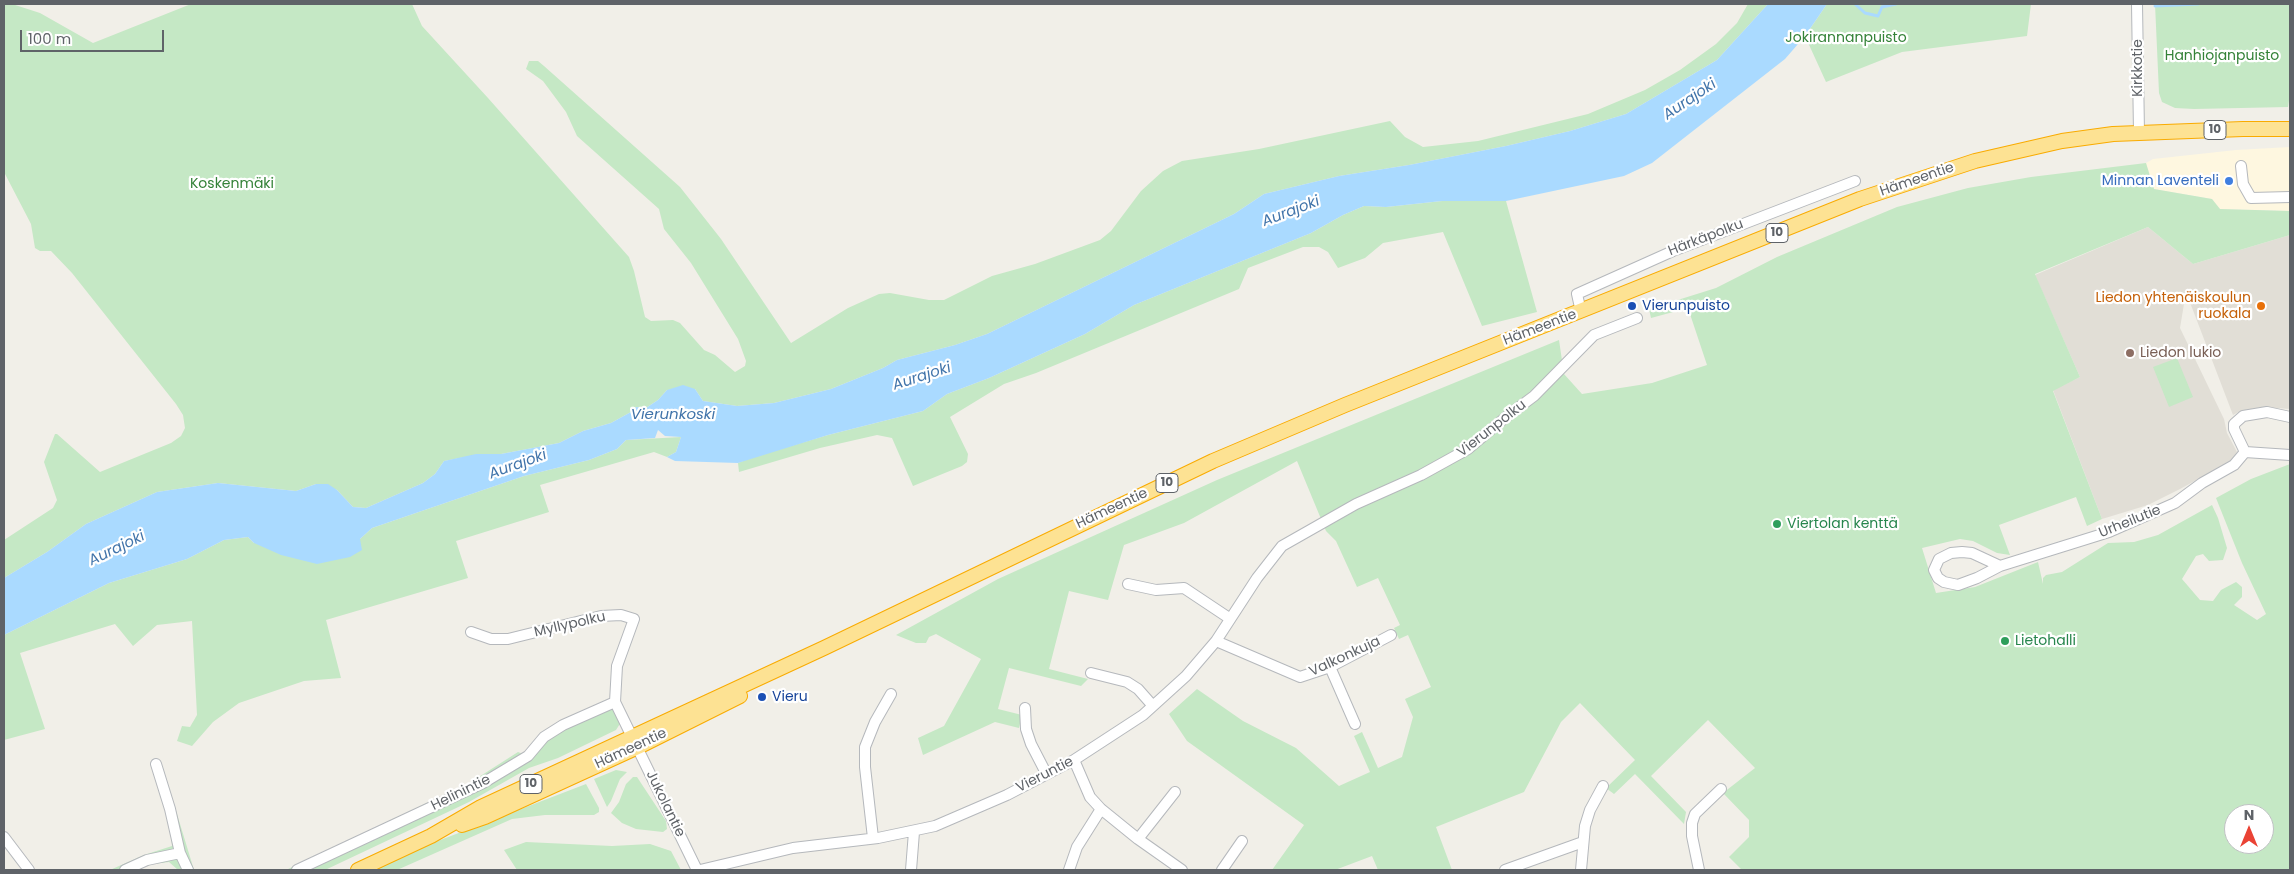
<!DOCTYPE html>
<meta charset="utf-8">
<style>
body{margin:0}
#map{position:relative;width:2294px;height:874px;overflow:hidden;background:#f1efe8;font-family:Poppins,sans-serif}
canvas{display:block}
.frame{position:absolute;inset:0;border:5px solid #5f6368;pointer-events:none}
.north{position:absolute;left:2224px;top:804px;width:50px;height:50px;box-sizing:border-box;background:#fff;border:1px solid #bfc1c3;border-radius:50%;rotate:0deg;font-size:14px;font-weight:700;line-height:20px;text-align:center;color:#5f6368}
.north::after{content:'';display:block;margin:auto;width:18px;height:22px;background:#ea4335;clip-path:polygon(50% 0,100% 100%,50% 72%,0 100%)}
.scale{position:absolute;left:20px;top:30px;width:144px;height:22px;box-sizing:border-box;border:2px solid #5f6368;border-top:0;padding-left:6px;font-size:15px;line-height:18px;white-space:nowrap;color:#5f6368;-webkit-text-stroke:4px #fff;paint-order:stroke}
</style>
<div id="map">
<canvas width="2294" height="874"></canvas>
<div class="frame"></div>
<div class="north">N</div>
<div class="scale">100 m</div>
</div>
<script>
const ctx = document.querySelector('canvas').getContext('2d');
ctx.lineJoin = 'round';
function fillPath(path, color) {
  ctx.fillStyle = color;
  ctx.fill(path, 'evenodd');
}
function shape(rows) {
  const path = new Path2D();
  for (const r of rows) {
    path.moveTo(r[0], r[1]);
    for (let i = 2; i < r.length; i += 2) path.lineTo(r[i], r[i + 1]);
  }
  return path;
}
function strokePath(path, color, width, dash) {
  ctx.strokeStyle = color;
  ctx.lineWidth = width;
  ctx.lineCap = dash ? 'butt' : 'round';
  ctx.setLineDash(dash || []);
  ctx.stroke(path);
}
function drawText(font, color, halo, rows, align = 'center') {
  ctx.font = font + ' Poppins,sans-serif';
  ctx.lineWidth = 4.5;
  ctx.setLineDash([]);
  ctx.textBaseline = 'middle';
  ctx.strokeStyle = halo;
  ctx.fillStyle = color;
  for (const [text, x, y, turn = 0] of rows) {
    ctx.save();
    ctx.translate(x, y);
    ctx.rotate((+turn || 0) * Math.PI / 180);
    ctx.textAlign = isNaN(turn) ? turn : align;
    if (halo) ctx.strokeText(text, 0, 0);
    ctx.fillText(text, 0, 0);
    ctx.restore();
  }
}
const commercial = shape([
 [2290,147,2290,211,2220,209,2212,199,2154,189,2146,163,2153,159,2236,150]
]);
const education = shape([
 [2148,227,2193,264,2290,235,2290,409,2263,407,2240,411,2233,415,2186,292,2180,328,2224,419,2227,433,2237,452,2231,461,2180,489,2148,505,2102,519,2053,390,2080,377,2035,275]
]);
const green = shape([
 [4,4,12,4,40,13,93,43,191,4,412,4,422,26,488,98,629,257,634,271,645,317,651,321,673,320,680,323,704,350,715,355,735,372,745,366,746,361,738,339,691,263,664,229,659,209,577,136,566,112,543,81,526,69,529,61,538,61,544,66,680,187,721,239,791,343,848,308,879,294,890,293,929,300,944,300,992,276,1035,264,1100,240,1111,231,1141,191,1163,171,1182,161,1259,149,1390,121,1405,137,1423,147,1478,141,1588,114,1645,90,1680,70,1716,44,1737,23,1748,4,1768,4,1717,60,1626,114,1570,131,1506,146,1409,165,1339,176,1264,194,1234,214,987,334,955,345,897,360,883,368,831,389,774,403,737,406,703,401,695,389,667,390,658,400,646,408,636,407,631,412,611,423,583,431,559,443,501,454,476,455,444,461,435,474,423,483,366,508,353,507,337,490,316,484,296,491,218,483,157,492,86,524,47,552,4,578,4,540,53,508,57,500,44,462,55,434,57,434,100,472,171,443,181,436,185,428,183,415,176,404,72,273,51,251,40,251,35,248,31,224,4,172],
 [1827,4,2031,4,2027,36,1902,52,1826,82,1805,36],
 [2155,4,2290,4,2290,94,2288,107,2194,109,2175,108,2162,102,2159,93],
 [2146,163,2154,189,2212,199,2220,209,2290,211,2290,235,2193,264,2148,227,2035,274,2080,377,2053,391,2102,519,2087,526,2076,497,1999,525,2010,555,1997,553,1973,541,1960,539,1922,548,1936,593,1975,587,2038,562,2043,584,2043,578,2046,575,2062,572,2108,543,2134,542,2158,535,2212,505,2218,518,2227,548,2223,560,2209,561,2203,554,2196,556,2182,579,2200,600,2213,601,2221,590,2236,582,2242,587,2242,597,2234,605,2257,620,2266,614,2242,563,2216,498,2251,479,2290,464,2290,870,1742,870,1729,857,1749,837,1749,820,1723,793,1755,768,1708,720,1651,776,1686,812,1684,824,1635,774,1614,794,1606,788,1635,760,1580,703,1561,722,1524,792,1436,827,1452,870,1378,870,1372,856,1335,870,1272,870,1304,825,1187,741,1169,714,1197,689,1243,721,1296,748,1339,786,1370,772,1354,736,1362,732,1378,768,1402,757,1413,717,1405,699,1431,687,1408,635,1399,639,1394,628,1400,625,1378,578,1357,587,1336,541,1326,531,1297,461,1184,523,1124,545,1108,600,1069,591,1049,669,1088,679,1081,686,1009,668,998,709,1022,715,1019,728,995,722,923,755,918,738,944,726,981,659,936,634,929,637,926,643,916,643,896,635,998,579,1217,480,1559,340,1564,374,1582,394,1652,383,1707,365,1688,308,1651,318,1649,309,1716,288,1777,257,1897,207,1968,188,2031,177],
 [2234,814,2264,814,2264,844,2234,844],
 [1442,201,1506,201,1537,312,1482,326,1443,232,1383,243,1365,258,1338,268,1328,252,1319,247,1303,247,1248,268,1239,289,1036,373,1004,384,950,417,968,454,967,462,962,466,913,486,892,438,877,435,820,448,739,472,738,463,750,458,828,435,923,411,947,394,989,378,1085,334,1134,305,1311,233,1343,215,1364,206,1386,207],
 [2177,358,2193,397,2169,407,2153,367],
 [681,437,676,452,667,457,654,452,540,485,549,512,456,541,468,578,326,620,341,678,304,681,239,703,213,722,192,746,177,741,182,726,190,727,197,715,192,621,157,625,133,646,115,624,20,653,45,729,4,740,4,635,109,583,187,559,224,540,248,537,254,543,360,539,372,528,524,476,589,460,617,449,626,440],
 [615,702,623,719,616,730,558,758,529,768,469,802,325,870,286,870,471,782,518,752,528,756,563,725],
 [163,768,194,870,178,870,169,862,153,864,135,870,110,870,144,855,172,846,171,832,155,771],
 [616,770,627,772,620,779,611,801,607,807,594,779],
 [633,777,637,777,666,821,667,829,663,832,636,829,622,823,611,813,619,802,626,784],
 [586,784,599,808,599,812,594,815,545,815,512,819,397,870,375,870,430,844],
 [526,842,612,846,650,844,671,851,681,870,517,870,504,850]
]);
const water = shape([
 [1768,4,1827,4,1805,36,1785,59,1652,163,1624,176,1506,201,1442,201,1386,207,1364,206,1343,215,1311,233,1134,305,1085,334,989,378,947,394,923,411,828,435,738,463,675,461,667,457,676,452,681,437,665,436,658,430,655,438,626,440,617,449,589,460,524,476,372,528,360,539,362,550,350,557,317,564,281,555,254,543,248,537,224,540,187,559,109,583,4,635,4,578,47,552,86,524,157,492,218,483,296,491,316,484,328,484,337,490,353,507,366,508,423,483,435,474,444,461,476,454,501,454,559,443,583,431,611,423,631,412,636,407,646,408,658,400,667,390,683,385,695,389,703,401,737,406,774,403,831,389,883,368,897,360,955,345,987,334,1234,214,1264,194,1339,176,1409,165,1506,146,1570,131,1626,114,1717,60]
]);
const stream = shape([
 [1855,4,1865,13,1878,16,1882,7,1896,4],
 [2155,6,2198,4]
]);
const minor = shape([
 [2137,4,2139,133],
 [2241,166,2243,184,2251,198,2290,197],
 [1581,312,1577,294,1673,251,1855,181],
 [2245,452,2234,429,2234,424,2243,416,2267,412,2290,417],
 [2245,452,2290,455],
 [2000,566,1972,553,1962,552,1951,553,1939,559,1934,570,1938,578,1944,582,1958,585,1977,578,2000,566,2109,532,2175,503,2202,483,2234,465,2245,452],
 [1128,584,1156,590,1184,588,1229,618],
 [471,632,491,639,508,639,601,616,621,615,634,619,617,666,615,702,697,870],
 [1216,641,1300,677,1330,667,1391,635],
 [1330,667,1355,724],
 [1091,673,1127,682,1138,689,1153,706],
 [1025,708,1026,729,1031,744,1046,773],
 [1074,760,1090,797,1101,809,1138,839,1182,870],
 [156,764,170,809,180,853,188,870],
 [4,837,29,870],
 [873,838,865,767,865,747,875,722,891,694],
 [1138,839,1175,792],
 [125,870,147,860,180,853],
 [297,870,483,783,528,756,544,737,563,725,615,702],
 [700,870,793,848,878,838,935,826,1007,795,1074,760,1143,715,1186,676,1216,641,1257,578,1282,546,1356,504,1421,475,1468,449,1506,417,1534,396,1594,335,1637,318],
 [911,870,914,832],
 [1069,870,1077,847,1101,809],
 [1222,870,1242,841],
 [1505,870,1583,842],
 [1581,870,1585,826,1590,810,1603,786],
 [1699,870,1692,836,1692,823,1695,814,1721,789]
]);
const highway = shape([
 [462,825,485,817,638,747,740,696],
 [358,870,431,836,481,807,824,648,1213,461,1345,405,1860,199,1975,161,2062,141,2113,134,2243,129,2290,129]
]);
const markers = [
 [2229,181,5,"#3f7fe0"],
 [1632,306,5,"#1a4fb4"],
 [2261,306,5,"#e8710a"],
 [2130,353,5,"#8d6e63"],
 [1777,524,5,"#2e9e5b"],
 [2005,641,5,"#2e9e5b"],
 [762,697,5,"#1a4fb4"]
];
const shields = [
 [2215,130,22],
 [1777,233,22],
 [1167,483,22],
 [531,784,22]
];
const shieldNames = [
 ["10",2215,130],
 ["10",1777,233],
 ["10",1167,483],
 ["10",531,784]
];
const parkNames = [
 ["Jokirannanpuisto",1846,38],
 ["Hanhiojanpuisto",2222,56],
 ["Koskenmäki",232,184]
];
const streetNames = [
 ["Kirkkotie",2138,68,-90],
 ["Hämeentie",1917,180,-19],
 ["Härkäpolku",1706,238,-21],
 ["Hämeentie",1540,328,-21],
 ["Vierunpolku",1492,429,-38],
 ["Hämeentie",1112,509,-25],
 ["Urheilutie",2130,522,-22],
 ["Myllypolku",570,625,-13],
 ["Valkonkuja",1345,657,-25],
 ["Hämeentie",631,749,-25],
 ["Vieruntie",1045,775,-27],
 ["Helinintie",461,793,-26],
 ["Jukolantie",665,804,64]
];
const shopNames = [
 ["Minnan Laventeli",2219,181]
];
const foodNames = [
 ["Liedon yhtenäiskoulun",2251,298],
 ["ruokala",2251,314]
];
const transitNames = [
 ["Vierunpuisto",1642,306],
 ["Vieru",772,697]
];
const educationNames = [
 ["Liedon lukio",2140,353]
];
const leisureNames = [
 ["Viertolan kenttä",1787,524],
 ["Lietohalli",2015,641]
];
const waterNames = [
 ["Aurajoki",1690,100,-34],
 ["Aurajoki",1291,212,-21],
 ["Aurajoki",922,377,-18],
 ["Vierunkoski",673,415],
 ["Aurajoki",518,465,-20],
 ["Aurajoki",117,549,-26]
];
fillPath(commercial, '#fef7e0');
fillPath(education, '#e1ded6');
fillPath(green, '#c5e8c5');
fillPath(water, '#aadaff');
strokePath(stream, '#aadaff', 3);
strokePath(minor, '#b5b8bc', 12);
strokePath(highway, '#f9ab00', 16);
strokePath(minor, '#fff', 10);
strokePath(highway, '#fde293', 14);
for (const [x, y, r, color] of markers) {
  const dot = new Path2D();
  dot.arc(x, y, r, 0, 2 * Math.PI);
  ctx.fillStyle = color;
  ctx.fill(dot);
  strokePath(dot, '#fff', 2);
}
for (const [x, y, w] of shields) {
  const box = new Path2D();
  box.roundRect(x - w / 2, y - 9.5, w, 19, 4);
  ctx.fillStyle = '#fff';
  ctx.fill(box);
  strokePath(box, '#5f6368', 1);
}
drawText('bold 12px', '#5f6368', null, shieldNames);
drawText('14px', '#348238', '#fff', parkNames);
drawText('14px', '#5f6368', '#fff', streetNames);
drawText('14px', '#366cbe', '#fff', shopNames, 'right');
drawText('14px', '#c56008', '#fff', foodNames, 'right');
drawText('14px', '#164399', '#fff', transitNames, 'left');
drawText('14px', '#785e54', '#fff', educationNames, 'left');
drawText('14px', '#27864d', '#fff', leisureNames, 'left');
drawText('italic 15px', '#4174aa', '#fff', waterNames);
</script>
